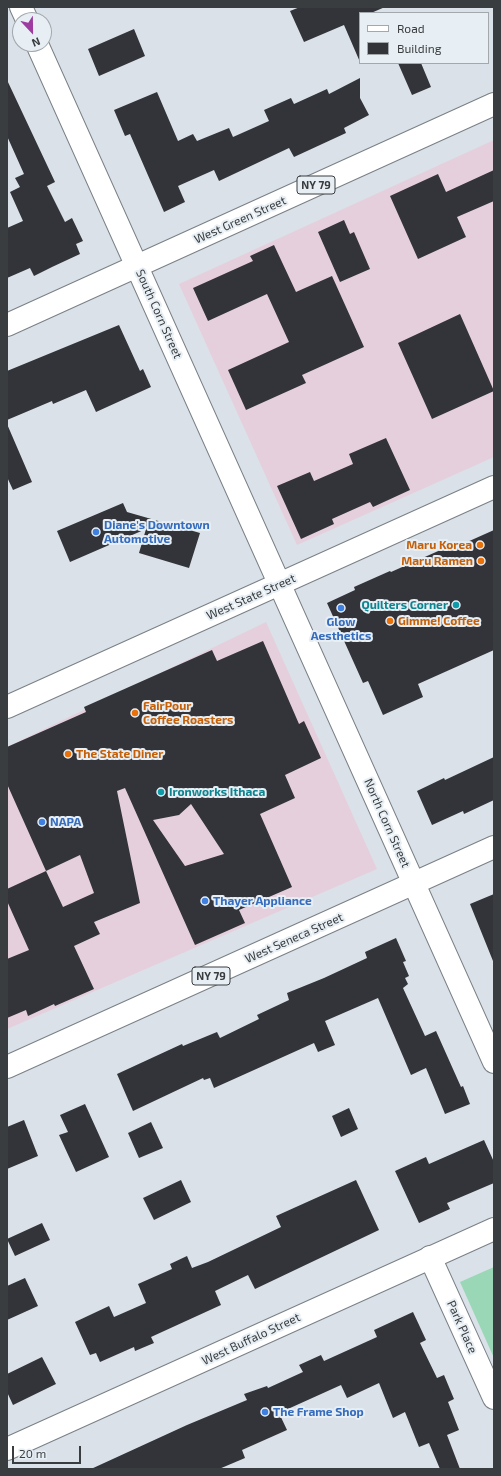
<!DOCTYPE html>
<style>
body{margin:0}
#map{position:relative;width:501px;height:1476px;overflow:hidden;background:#dae1e8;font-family:"Exo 2",sans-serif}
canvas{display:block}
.frame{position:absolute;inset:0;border:8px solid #3a3d3f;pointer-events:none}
.legend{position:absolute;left:359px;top:12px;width:130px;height:52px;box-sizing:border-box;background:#e7eff5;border:1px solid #a2a8ac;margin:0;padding:5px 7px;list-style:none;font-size:12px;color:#3a3d3f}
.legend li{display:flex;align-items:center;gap:8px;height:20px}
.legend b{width:20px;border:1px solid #a2a8ac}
.north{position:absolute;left:12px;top:12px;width:40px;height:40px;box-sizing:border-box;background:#e7eff5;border:1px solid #a2a8ac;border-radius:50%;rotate:158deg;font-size:11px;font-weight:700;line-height:16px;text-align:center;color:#3a3d3f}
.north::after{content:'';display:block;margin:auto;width:14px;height:18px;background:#9d3ba1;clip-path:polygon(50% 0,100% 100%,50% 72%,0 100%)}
.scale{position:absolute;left:12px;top:1446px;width:69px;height:18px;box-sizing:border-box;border:2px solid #3a3d3f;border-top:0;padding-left:5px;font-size:12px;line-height:14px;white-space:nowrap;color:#3a3d3f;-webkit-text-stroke:3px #e7eff5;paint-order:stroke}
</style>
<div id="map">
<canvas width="501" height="1476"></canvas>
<div class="frame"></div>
<ul class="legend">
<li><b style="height:5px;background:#fff"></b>Road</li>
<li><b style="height:11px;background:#33333a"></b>Building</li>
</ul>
<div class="north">N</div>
<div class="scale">20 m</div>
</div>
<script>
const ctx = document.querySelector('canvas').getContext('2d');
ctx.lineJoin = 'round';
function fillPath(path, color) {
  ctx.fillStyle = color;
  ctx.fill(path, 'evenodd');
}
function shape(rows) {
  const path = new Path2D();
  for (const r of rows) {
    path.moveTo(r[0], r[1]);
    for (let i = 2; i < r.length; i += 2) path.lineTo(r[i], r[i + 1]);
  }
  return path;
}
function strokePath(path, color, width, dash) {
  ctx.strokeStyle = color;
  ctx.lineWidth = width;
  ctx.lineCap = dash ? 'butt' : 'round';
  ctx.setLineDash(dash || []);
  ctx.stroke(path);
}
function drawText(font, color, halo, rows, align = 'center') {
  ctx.font = font + ' "Exo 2",sans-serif';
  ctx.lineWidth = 4;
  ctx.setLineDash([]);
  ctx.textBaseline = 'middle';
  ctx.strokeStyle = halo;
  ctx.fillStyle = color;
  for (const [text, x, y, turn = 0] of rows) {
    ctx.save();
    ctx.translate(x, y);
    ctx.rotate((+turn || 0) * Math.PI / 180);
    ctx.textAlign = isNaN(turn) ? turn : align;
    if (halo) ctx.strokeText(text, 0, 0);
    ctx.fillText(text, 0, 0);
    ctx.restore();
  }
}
const commercial = shape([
 [494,140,494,457,297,545,179,284],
 [266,622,377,869,7,1029,7,747]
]);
const green = shape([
 [494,1267,494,1358,460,1282]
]);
const building = shape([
 [300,7,385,7,371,13,360,13,360,62,344,25,304,42,290,11],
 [134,29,145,56,99,76,88,49],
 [398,63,421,63,431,87,412,95],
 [360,78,360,98,369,115,344,128,346,133,294,157,289,148,219,181,214,170,178,186,185,202,164,212,130,134,125,136,114,110,157,92,178,141,193,134,197,141,229,128,233,137,269,121,264,110,291,98,294,104,327,89,329,94],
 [7,80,55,182,47,186,65,222,72,218,83,241,76,244,80,254,52,267,34,276,30,268,7,278,7,228,23,221,10,192,20,187,15,178,24,174,7,136],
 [494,170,494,201,457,217,466,237,418,259,390,196,438,174,446,192],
 [344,220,350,234,354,232,370,269,340,282,318,232],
 [274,245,296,292,332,276,364,347,302,375,306,383,246,410,228,370,289,342,267,294,208,321,193,288,253,261,250,256],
 [460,314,494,391,432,419,398,343],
 [119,325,140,371,143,369,151,387,96,412,86,390,53,404,52,401,7,420,7,371],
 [7,424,32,482,13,490,7,477],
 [386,438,410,490,373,507,370,502,332,519,334,524,301,539,277,486,310,472,314,481,353,464,349,454],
 [123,503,127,512,200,533,189,568,139,553,146,529,70,562,57,531],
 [494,530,494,650,418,684,423,697,383,715,368,681,363,683,327,603,355,590,354,587,390,571,391,572,445,548,447,551],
 [263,641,299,724,304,721,321,758,285,775,295,798,260,814,292,887,239,910,245,923,195,945,125,788,117,791,140,903,94,922,100,934,74,946,94,989,55,1006,54,1004,28,1016,26,1010,7,1018,7,959,29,950,7,901,7,889,46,871,7,784,7,747,86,712,84,707,212,650,217,661],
 [191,804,224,854,185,866,153,820,179,815],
 [80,855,94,893,63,907,46,871],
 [494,757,494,800,464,814,463,811,432,825,417,791,444,778,445,780],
 [494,894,494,961,493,961,470,904],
 [396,938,406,961,403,962,409,976,405,978,408,984,403,988,425,1036,436,1031,461,1087,463,1086,470,1104,445,1114,426,1068,411,1075,378,998,325,1021,335,1045,318,1052,314,1043,214,1088,210,1078,204,1080,203,1078,133,1111,117,1074,182,1044,183,1046,217,1032,220,1038,259,1019,257,1015,289,1000,287,993,324,978,367,958,365,952],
 [85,1104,109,1157,76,1172,59,1135,68,1132,60,1115],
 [349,1108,358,1129,341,1137,332,1116],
 [24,1120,38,1156,7,1169,7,1127],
 [151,1122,163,1148,139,1158,128,1133],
 [484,1140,494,1162,494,1183,447,1203,450,1209,419,1223,395,1171,426,1157,429,1164],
 [181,1180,191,1202,154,1220,143,1198],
 [356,1180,379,1230,255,1289,248,1275,215,1291,221,1305,151,1337,154,1343,135,1351,134,1347,100,1362,96,1353,90,1355,75,1322,109,1306,114,1317,146,1303,138,1284,172,1269,170,1264,187,1256,192,1268,208,1262,281,1227,276,1216],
 [42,1223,50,1240,15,1256,7,1239],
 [25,1278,38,1306,7,1320,7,1286],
 [413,1312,426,1340,420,1343,437,1378,444,1375,454,1399,448,1402,459,1430,447,1435,460,1469,440,1469,429,1443,419,1447,405,1412,393,1418,379,1383,347,1398,341,1385,279,1413,287,1430,242,1450,245,1458,219,1469,91,1469,187,1425,247,1400,244,1394,267,1386,268,1388,303,1372,299,1365,321,1355,324,1361,377,1337,374,1330],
 [42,1357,56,1384,13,1405,7,1392,7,1374]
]);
const street = shape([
 [21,7,27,20],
 [37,44,494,1062],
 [430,1257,494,1398]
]);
const secondary = shape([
 [7,707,494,487],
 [7,1449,494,1229]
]);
const highway = shape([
 [7,325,494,104],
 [7,1067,494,847]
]);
const markers = [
 [96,532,4,"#3f7fe0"],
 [480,545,4,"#e8710a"],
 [481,561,4,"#e8710a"],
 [456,605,4,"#0f9aa8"],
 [341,608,4,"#3f7fe0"],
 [390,621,4,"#e8710a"],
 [135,713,4,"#e8710a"],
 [68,754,4,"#e8710a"],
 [161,792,4,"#0f9aa8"],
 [42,822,4,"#3f7fe0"],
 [205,901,4,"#3f7fe0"],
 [265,1412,4,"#3f7fe0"]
];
const shields = [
 [316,185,38],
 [211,976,38]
];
const shieldNames = [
 ["NY 79",316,185],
 ["NY 79",211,976]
];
const streetNames = [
 ["West Green Street",240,220,-24],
 ["South Corn Street",159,314,66],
 ["West State Street",251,597,-24],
 ["North Corn Street",387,823,66],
 ["West Seneca Street",294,938,-24],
 ["Park Place",462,1327,66],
 ["West Buffalo Street",251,1339,-25]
];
const shopNames = [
 ["Diane's Downtown",104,525],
 ["Automotive",104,539],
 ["Glow",341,622,"center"],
 ["Aesthetics",341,636,"center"],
 ["NAPA",50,822],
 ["Thayer Appliance",213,901],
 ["The Frame Shop",273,1412]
];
const foodNames = [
 ["Maru Korea",472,545,"right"],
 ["Maru Ramen",473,561,"right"],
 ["Gimme! Coffee",398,621],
 ["FairPour",143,706],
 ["Coffee Roasters",143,720],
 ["The State Diner",76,754]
];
const cultureNames = [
 ["Quilters Corner",448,605],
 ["Ironworks Ithaca",169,792,"left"]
];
fillPath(commercial, '#e5cfdd');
fillPath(green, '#9ad7b6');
fillPath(building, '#33333a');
strokePath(street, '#798086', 24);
strokePath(secondary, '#798086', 24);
strokePath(highway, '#798086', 24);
strokePath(street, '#fff', 22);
strokePath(secondary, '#fff', 22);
strokePath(highway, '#fff', 22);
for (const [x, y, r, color] of markers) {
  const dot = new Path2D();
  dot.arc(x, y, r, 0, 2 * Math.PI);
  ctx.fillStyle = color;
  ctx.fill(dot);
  strokePath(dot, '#e7eff5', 1.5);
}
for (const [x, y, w] of shields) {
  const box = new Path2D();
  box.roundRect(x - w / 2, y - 9, w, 18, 3);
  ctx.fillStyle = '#e7eff5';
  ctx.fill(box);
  strokePath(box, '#3a3d3f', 1);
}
drawText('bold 11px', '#3a3d3f', null, shieldNames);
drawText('12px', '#3a3d3f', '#e7eff5', streetNames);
drawText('bold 12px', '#366cbe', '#e7eff5', shopNames, 'left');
drawText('bold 12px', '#c56008', '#e7eff5', foodNames, 'left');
drawText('bold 12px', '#0d838f', '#e7eff5', cultureNames, 'right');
</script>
